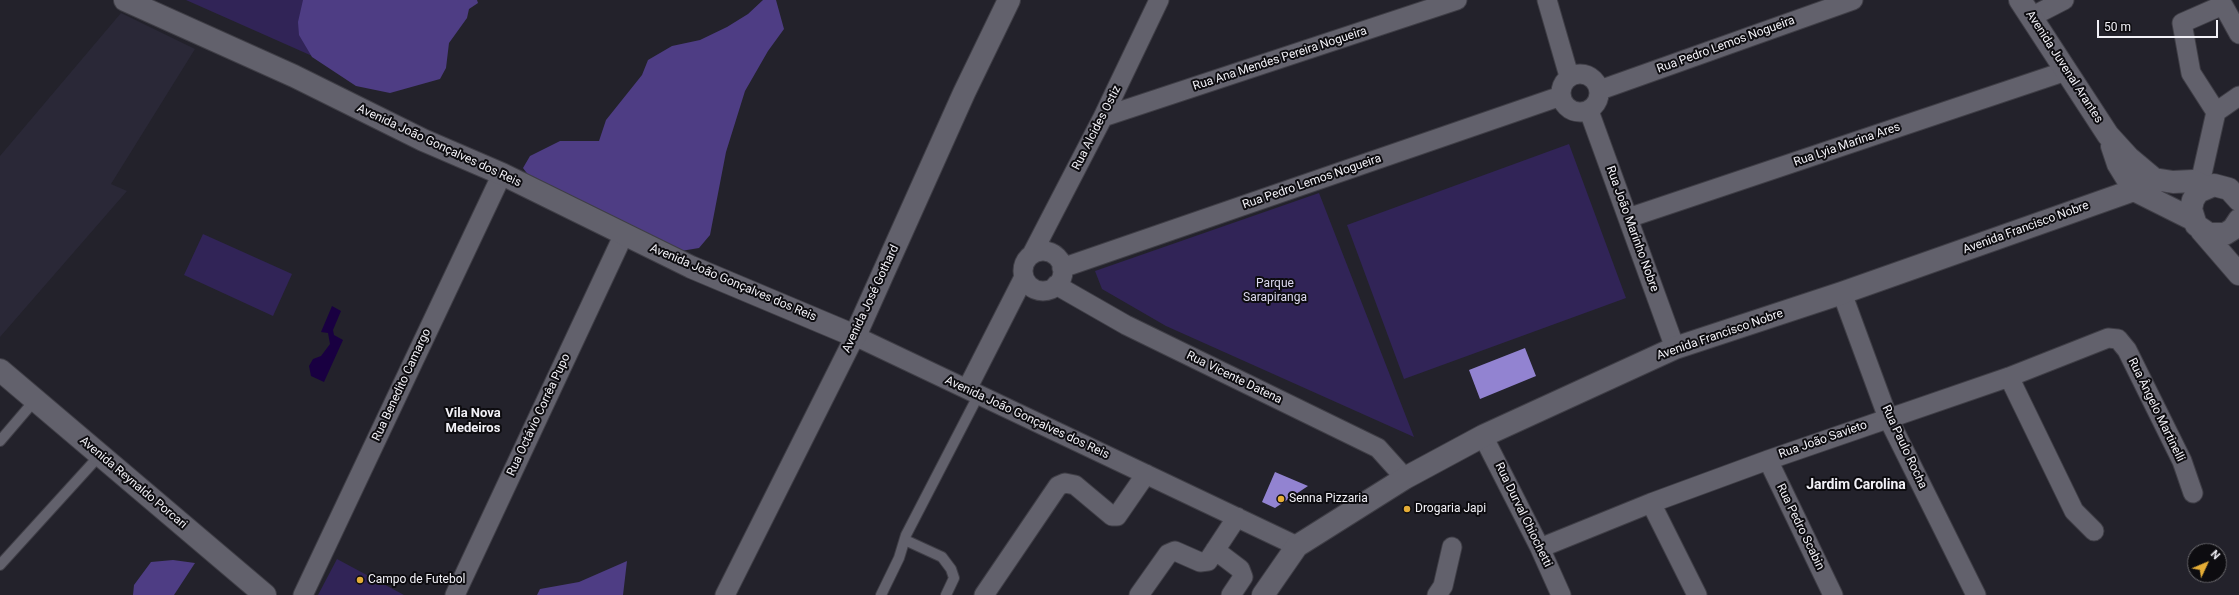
<!DOCTYPE html>
<meta charset="utf-8">
<style>
body{margin:0}
#map{position:relative;width:2239px;height:595px;overflow:hidden;background:#23222b;font-family:Roboto,sans-serif}
canvas{display:block}
.north{position:absolute;left:2187px;top:543px;width:40px;height:40px;box-sizing:border-box;background:#0d0c10;border:1px solid #69686c;border-radius:50%;rotate:46deg;font-size:11px;font-weight:700;line-height:16px;text-align:center;color:#f2f1f7}
.north::after{content:'';display:block;margin:auto;width:14px;height:18px;background:#e5ad36;clip-path:polygon(50% 0,100% 100%,50% 72%,0 100%)}
.scale{position:absolute;left:2097px;top:20px;width:121px;height:18px;box-sizing:border-box;border:2px solid #f2f1f7;border-top:0;padding-left:5px;font-size:12px;line-height:14px;white-space:nowrap;color:#f2f1f7;-webkit-text-stroke:3px #0d0c10;paint-order:stroke}
</style>
<div id="map">
<canvas width="2239" height="595"></canvas>
<div class="north">N</div>
<div class="scale">50 m</div>
</div>
<script>
const ctx = document.querySelector('canvas').getContext('2d');
ctx.lineJoin = 'round';
function fillPath(path, color) {
  ctx.fillStyle = color;
  ctx.fill(path, 'evenodd');
}
function shape(rows) {
  const path = new Path2D();
  for (const r of rows) {
    if (r.length === 3) {
      path.moveTo(r[0] + r[2], r[1]);
      path.arc(r[0], r[1], r[2], 0, 2 * Math.PI);
      continue;
    }
    path.moveTo(r[0], r[1]);
    for (let i = 2; i < r.length; i += 2) path.lineTo(r[i], r[i + 1]);
  }
  return path;
}
function strokePath(path, color, width, dash) {
  ctx.strokeStyle = color;
  ctx.lineWidth = width;
  ctx.lineCap = dash ? 'butt' : 'round';
  ctx.setLineDash(dash || []);
  ctx.stroke(path);
}
function drawText(font, color, halo, rows, align = 'center') {
  ctx.font = font + ' Roboto,sans-serif';
  ctx.lineWidth = 4;
  ctx.setLineDash([]);
  ctx.textBaseline = 'middle';
  ctx.strokeStyle = halo;
  ctx.fillStyle = color;
  for (const [text, x, y, turn = 0] of rows) {
    ctx.save();
    ctx.translate(x, y);
    ctx.rotate((+turn || 0) * Math.PI / 180);
    ctx.textAlign = isNaN(turn) ? turn : align;
    if (halo) ctx.strokeText(text, 0, 0);
    ctx.fillText(text, 0, 0);
    ctx.restore();
  }
}
const built = shape([
 [121,13,195,49,111,184,127,191,0,337,0,156]
]);
const green = shape([
 [186,0,338,0,319,59],
 [1569,144,1626,298,1404,379,1347,225],
 [1319,193,1414,437,1166,326,1102,289,1095,271],
 [203,234,292,274,273,316,184,275],
 [337,559,350,566,404,595,318,595]
]);
const forest = shape([
 [303,0,477,0,478,3,469,9,467,18,449,43,446,68,440,79,390,93,356,86,312,57,299,35,298,22],
 [763,0,776,0,784,29,768,51,745,91,726,152,710,235,699,248,675,252,532,180,523,168,530,156,560,141,599,141,606,120,642,75,648,60,672,46,700,40,727,27,748,14],
 [173,560,195,563,174,595,133,595,134,585,151,562],
 [627,561,623,595,537,595,540,589,579,582]
]);
const water = shape([
 [332,306,341,311,333,330,334,335,343,340,324,382,311,376,309,366,313,359,321,356,330,344,328,333,321,332]
]);
const building = shape([
 [1525,348,1536,376,1480,399,1469,370],
 [1275,472,1308,486,1275,508,1262,502]
]);
const lane = shape([
 [0,441,35,400],
 [905,540,942,557,951,569,954,578,946,595],
 [0,565,100,455],
 [881,595,899,558,906,535,979,394]
]);
const street = shape([
 [1547,0,1569,76],
 [2031,17,2064,0],
 [1580,93,19],
 [1600,90,1853,0],
 [1589,111,1675,348],
 [2216,112,2191,73,2182,23,2223,5,2239,34],
 [1103,117,1457,0],
 [2200,183,2216,112,2239,96],
 [1628,218,2066,71],
 [1043,271,20],
 [1032,254,1103,117,1159,0],
 [1062,268,1561,96],
 [1056,285,1126,325,1378,448,1405,478],
 [1842,293,1888,418,1976,595],
 [2009,377,2074,511,2094,531],
 [967,389,1024,277],
 [1483,436,1540,548,1561,595],
 [1768,460,1833,595],
 [1651,503,1697,595],
 [1540,548,1651,503,1768,460,2009,377,2108,338,2118,339,2127,350,2182,461,2193,493],
 [1215,550,1240,569,1243,577,1231,595],
 [303,595,502,174],
 [455,595,624,234],
 [725,595,855,336,1297,546],
 [984,595,1058,486,1065,483,1075,485,1112,516,1117,516,1146,474],
 [1139,595,1168,554,1175,551,1200,562,1208,561,1237,517],
 [1437,595,1443,586,1452,547]
]);
const secondary = shape([
 [125,0,294,76,423,140,502,174,691,267,855,336,964,93,1009,0],
 [2020,0,2108,135,2129,158,2154,179,2173,182,2193,181,2206,187],
 [2112,146,2118,164,2134,190,2192,219],
 [2239,200,2229,189,2214,185,2198,192,2193,200,2191,209,2196,225,2209,234,2225,234,2233,229,2239,220],
 [2201,230,2239,274],
 [0,370,265,595],
 [1263,595,1297,546,1405,478,1483,436,1675,348,1842,293,2134,190,2154,179]
]);
const markers = [
 [1281,499,4,"#e5ad36"],
 [1407,509,4,"#e5ad36"],
 [360,580,4,"#e5ad36"]
];
const streetNames = [
 ["Rua Pedro Lemos Nogueira",1726,45,-20],
 ["Rua Ana Mendes Pereira Nogueira",1280,59,-18],
 ["Avenida Juvenal Arantes",2064,67,57],
 ["Rua Alcides Ostiz",1097,128,-63],
 ["Rua Lyia Marina Ares",1847,145,-19],
 ["Avenida João Gonçalves dos Reis",439,146,25],
 ["Rua Pedro Lemos Nogueira",1312,182,-19],
 ["Avenida Francisco Nobre",2026,228,-20],
 ["Rua João Marinho Nobre",1632,229,70],
 ["Avenida João Gonçalves dos Reis",733,283,23],
 ["Avenida José Gothard",871,299,-65],
 ["Avenida Francisco Nobre",1720,335,-19],
 ["Rua Vicente Datena",1234,378,26],
 ["Rua Benedito Camargo",402,385,-65],
 ["Rua Ângelo Martinelli",2156,410,64],
 ["Rua Octávio Corrêa Pupo",539,415,-65],
 ["Avenida João Gonçalves dos Reis",1027,418,25],
 ["Rua João Savieto",1823,440,-19],
 ["Rua Paulo Rocha",1904,447,65],
 ["Avenida Reynaldo Porcari",133,483,40],
 ["Rua Durval Chiochetti",1523,515,64],
 ["Rua Pedro Scabin",1800,527,64]
];
const parkNames = [
 ["Parque",1275,284],
 ["Sarapiranga",1275,298]
];
const poiNames = [
 ["Senna Pizzaria",1289,499],
 ["Drogaria Japi",1415,509],
 ["Campo de Futebol",368,580]
];
const neighbourhoodNames = [
 ["Vila Nova",473,414],
 ["Medeiros",473,429]
];
const quarterNames = [
 ["Jardim Carolina",1856,485]
];
fillPath(built, '#2a2837');
fillPath(green, '#312457');
fillPath(forest, '#4e3d84');
fillPath(water, '#190041');
fillPath(building, '#9283d1');
strokePath(lane, '#3f3e46', 12);
strokePath(street, '#3f3e46', 21);
strokePath(secondary, '#3f3e46', 24);
strokePath(lane, '#62616c', 10);
strokePath(street, '#62616c', 19);
strokePath(secondary, '#62616c', 22);
for (const [x, y, r, color] of markers) {
  const dot = new Path2D();
  dot.arc(x, y, r, 0, 2 * Math.PI);
  ctx.fillStyle = color;
  ctx.fill(dot);
  strokePath(dot, '#0d0c10', 1.5);
}
drawText('12px', '#f2f1f7', '#0d0c10', streetNames);
drawText('12px', '#dcd9ef', '#0d0c10', parkNames);
drawText('12px', '#f2f1f7', '#0d0c10', poiNames, 'left');
drawText('bold 13px', '#f2f1f7', '#0d0c10', neighbourhoodNames);
drawText('bold 14px', '#f2f1f7', '#0d0c10', quarterNames);
</script>
